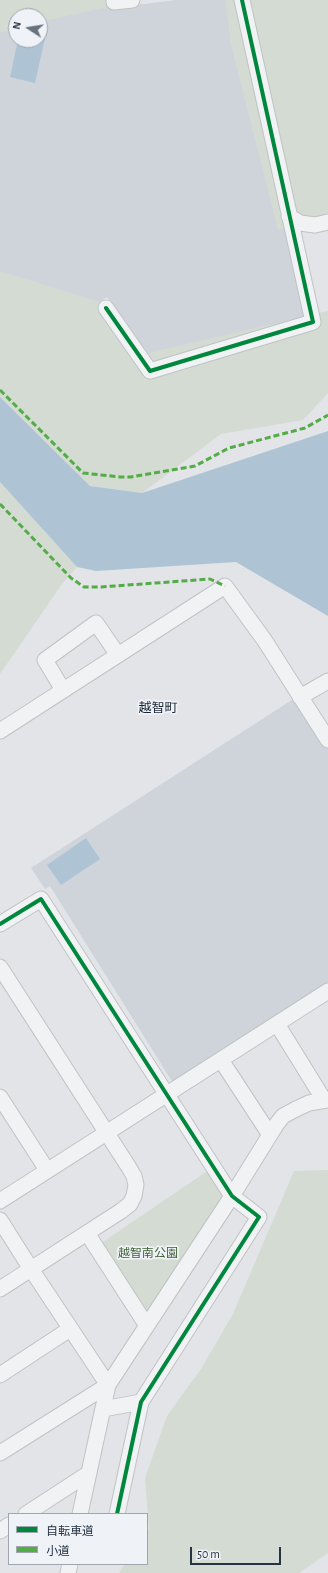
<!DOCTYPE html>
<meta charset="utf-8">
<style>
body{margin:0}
#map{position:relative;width:328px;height:1573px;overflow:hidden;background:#e2e4e7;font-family:"Alegreya Sans","Noto Sans JP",sans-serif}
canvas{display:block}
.legend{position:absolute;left:8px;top:1513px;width:140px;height:52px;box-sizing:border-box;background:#eff3f7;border:1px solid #9fa6af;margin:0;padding:5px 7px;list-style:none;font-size:12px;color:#273342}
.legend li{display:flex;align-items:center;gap:8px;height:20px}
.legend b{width:20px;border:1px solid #9fa6af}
.north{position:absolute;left:8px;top:8px;width:40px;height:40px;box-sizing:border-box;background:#eff3f7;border:1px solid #9fa6af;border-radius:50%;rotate:282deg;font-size:11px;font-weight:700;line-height:16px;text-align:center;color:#273342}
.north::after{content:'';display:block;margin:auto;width:14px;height:18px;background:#68717c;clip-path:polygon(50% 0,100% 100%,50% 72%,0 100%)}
.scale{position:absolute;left:190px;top:1547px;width:91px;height:18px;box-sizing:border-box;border:2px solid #273342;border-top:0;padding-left:5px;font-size:12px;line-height:14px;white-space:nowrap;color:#273342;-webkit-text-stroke:3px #eff3f7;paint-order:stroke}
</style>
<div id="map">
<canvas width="328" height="1573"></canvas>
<ul class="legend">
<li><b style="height:5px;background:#00873e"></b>自転車道</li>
<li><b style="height:5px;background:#53ac46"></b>小道</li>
</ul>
<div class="north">N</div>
<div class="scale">50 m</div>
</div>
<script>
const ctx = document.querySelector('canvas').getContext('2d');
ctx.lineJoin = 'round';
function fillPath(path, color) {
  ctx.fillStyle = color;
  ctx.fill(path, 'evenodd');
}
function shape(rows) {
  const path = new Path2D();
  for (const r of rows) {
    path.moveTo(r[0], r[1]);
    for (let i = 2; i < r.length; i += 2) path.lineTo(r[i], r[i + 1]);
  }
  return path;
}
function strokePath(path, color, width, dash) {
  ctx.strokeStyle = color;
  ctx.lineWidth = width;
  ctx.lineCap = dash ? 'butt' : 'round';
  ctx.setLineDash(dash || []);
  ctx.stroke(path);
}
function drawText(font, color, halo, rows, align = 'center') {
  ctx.font = font + ' "Alegreya Sans","Noto Sans JP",sans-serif';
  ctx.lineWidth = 3.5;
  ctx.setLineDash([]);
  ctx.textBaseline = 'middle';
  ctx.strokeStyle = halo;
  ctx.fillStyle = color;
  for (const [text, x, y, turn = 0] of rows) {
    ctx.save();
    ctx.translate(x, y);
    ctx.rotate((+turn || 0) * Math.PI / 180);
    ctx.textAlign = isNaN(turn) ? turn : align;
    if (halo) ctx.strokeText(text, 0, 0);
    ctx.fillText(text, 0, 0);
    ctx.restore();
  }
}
const built = shape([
 [97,0,112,8,176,0,234,0,255,114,306,312,303,317,158,362,152,362,107,297,56,333,0,293,0,14],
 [16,16,40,16,40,40,16,40],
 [295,698,328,748,328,985,173,1083,50,886,45,889,31,868]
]);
const green = shape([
 [0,0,139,0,40,22,40,16,16,16,16,29,0,33],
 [225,0,328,0,328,213,278,230,231,44],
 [0,271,113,306,144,354,328,311,328,393,303,420,221,434,142,493,90,486,0,397],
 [0,482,77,567,62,584,0,674],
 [209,1170,224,1193,224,1201,151,1313,144,1311,100,1244],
 [328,1170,328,1553,299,1573,119,1573,125,1564,147,1564,147,1532,149,1529,145,1478,167,1416,201,1369,233,1314,294,1171]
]);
const water = shape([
 [40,37,45,38,35,83,10,77,18,40,40,40],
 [0,397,90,486,142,493,328,431,328,616,236,562,96,571,77,567,0,482],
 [86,838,100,859,61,885,47,865]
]);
const minor = shape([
 [114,2,132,0],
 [289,216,300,223,315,225,328,222],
 [106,308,150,371,313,322,242,0],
 [63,690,45,660,96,623,118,655],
 [300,697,328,681],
 [0,731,225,586,265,641,328,740],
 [0,924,41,899,232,1196,259,1217,141,1402,117,1514],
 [0,967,128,1166,134,1176,136,1185,134,1196,130,1204,121,1211,0,1289],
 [277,1024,324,1100],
 [221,1060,270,1135],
 [0,1097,47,1170],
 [0,1201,328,991],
 [0,1220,31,1269,108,1385,0,1453],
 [87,1233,147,1326],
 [0,1375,70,1329],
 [103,1409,141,1402],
 [26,1514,89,1473],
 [80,1514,108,1385,232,1196,276,1125,283,1116,296,1109,309,1103,328,1100],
 [0,1531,9,1525],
 [68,1573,70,1564]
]);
const quiet = shape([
 [0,390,83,473,120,477,131,477,195,466,229,448,305,428,328,415],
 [0,504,71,578,84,587,101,587,210,579,225,586]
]);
const cycleway = shape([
 [106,308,150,371,313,322,242,0],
 [0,924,41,899,232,1196,259,1217,141,1402,117,1514]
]);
const parkNames = [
 ["越智南公園",148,1253]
];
const neighbourhoodNames = [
 ["越智町",158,708]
];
fillPath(built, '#cfd4db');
fillPath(green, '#d3dbd2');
fillPath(water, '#aec4d5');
strokePath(minor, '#c0c2c5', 17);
strokePath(minor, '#f1f2f4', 15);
strokePath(quiet, '#53ac46', 3, [6, 3]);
strokePath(cycleway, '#00873e', 4);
drawText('12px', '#3f5f33', '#eff3f7', parkNames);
drawText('13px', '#192433', '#eff3f7', neighbourhoodNames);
</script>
